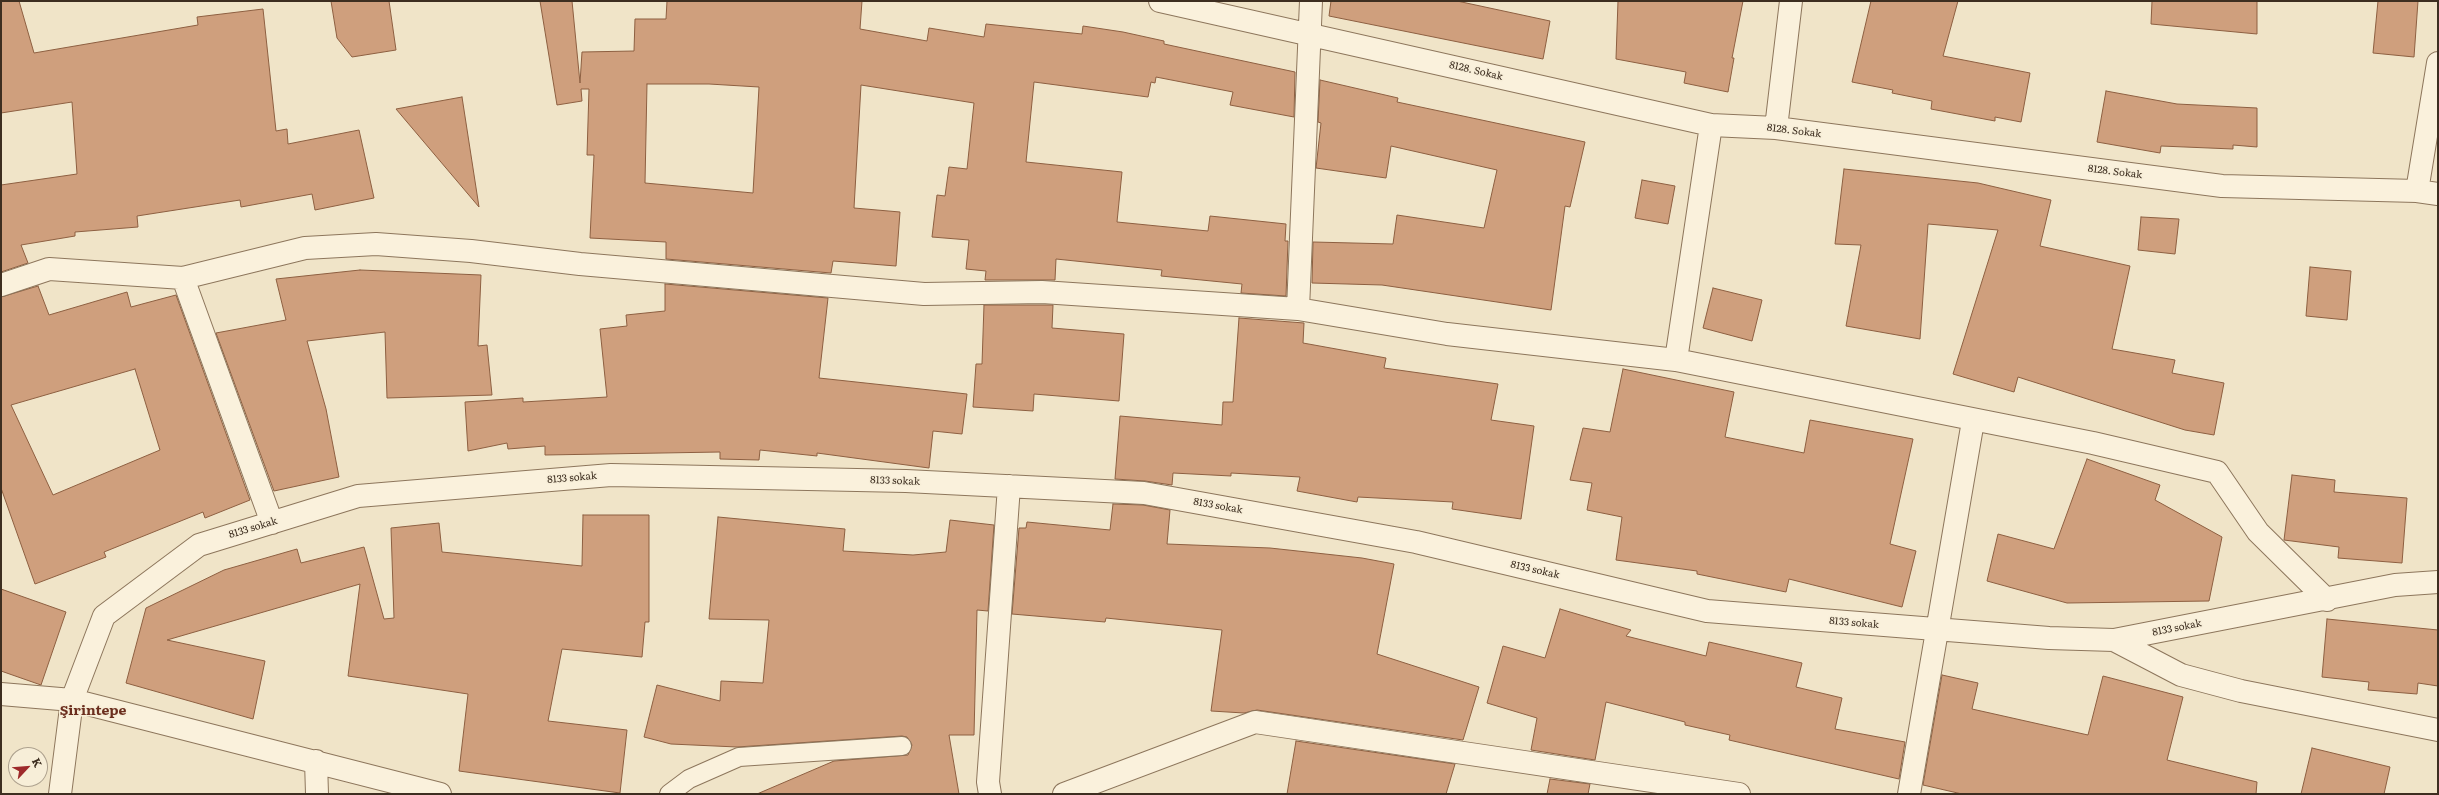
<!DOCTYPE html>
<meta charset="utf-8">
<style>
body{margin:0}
#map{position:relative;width:2439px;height:795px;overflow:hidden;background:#f0e4c8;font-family:Literata,serif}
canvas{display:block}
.frame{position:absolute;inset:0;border:2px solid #3d2e20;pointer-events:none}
.north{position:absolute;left:8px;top:747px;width:40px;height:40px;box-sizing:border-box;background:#f7eed8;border:1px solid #ada18e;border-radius:50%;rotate:64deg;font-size:11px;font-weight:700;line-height:16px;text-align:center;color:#3d2e20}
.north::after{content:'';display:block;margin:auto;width:14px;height:18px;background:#9e2a2b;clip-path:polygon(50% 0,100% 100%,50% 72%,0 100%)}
</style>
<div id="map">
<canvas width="2439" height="795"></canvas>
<div class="frame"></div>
<div class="north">K</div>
</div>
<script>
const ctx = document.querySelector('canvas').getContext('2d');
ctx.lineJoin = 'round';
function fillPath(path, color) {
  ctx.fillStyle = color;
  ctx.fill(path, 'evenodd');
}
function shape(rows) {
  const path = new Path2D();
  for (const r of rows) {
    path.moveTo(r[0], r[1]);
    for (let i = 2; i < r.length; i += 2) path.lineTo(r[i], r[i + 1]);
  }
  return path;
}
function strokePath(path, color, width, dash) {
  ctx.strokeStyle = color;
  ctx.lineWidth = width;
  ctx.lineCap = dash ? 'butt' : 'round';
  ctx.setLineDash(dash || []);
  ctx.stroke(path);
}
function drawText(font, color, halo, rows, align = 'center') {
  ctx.font = font + ' Literata,serif';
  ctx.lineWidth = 3;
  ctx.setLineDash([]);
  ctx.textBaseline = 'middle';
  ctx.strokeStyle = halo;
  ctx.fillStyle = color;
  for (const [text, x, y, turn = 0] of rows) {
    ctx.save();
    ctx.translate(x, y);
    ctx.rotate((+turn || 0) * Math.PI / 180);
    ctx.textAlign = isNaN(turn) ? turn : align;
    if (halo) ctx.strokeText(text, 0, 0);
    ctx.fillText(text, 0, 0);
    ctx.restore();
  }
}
const building = shape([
 [1,1,19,1,34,53,198,25,197,17,263,9,276,131,287,129,288,144,359,130,374,198,315,210,312,194,241,207,240,200,137,216,138,227,75,232,75,236,21,245,28,263,1,272,1,185,77,174,72,102,1,113,1,1],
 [331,1,389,1,396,50,352,57,337,38,331,1],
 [540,1,572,1,580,83,582,52,634,51,635,19,666,19,667,1,862,1,860,29,927,41,929,28,984,37,986,24,1082,34,1083,26,1123,32,1164,41,1164,44,1295,72,1294,117,1230,105,1233,92,1156,77,1155,83,1151,82,1148,97,1034,82,1026,162,1122,172,1117,222,1208,231,1210,216,1286,224,1285,241,1288,241,1286,296,1241,293,1242,284,1161,276,1162,270,1056,259,1055,280,985,280,986,271,966,269,969,240,932,237,937,195,945,196,949,167,967,169,974,103,861,85,854,208,900,212,896,266,833,261,831,273,666,259,666,242,590,238,594,155,587,155,589,89,581,89,582,101,557,105,540,1],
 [647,84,709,84,759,87,753,193,645,183,647,84],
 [1331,1,1457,1,1550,21,1543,59,1329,16,1331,1],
 [1618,1,1743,1,1732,58,1734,58,1728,92,1684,83,1686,72,1616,59,1618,1],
 [1871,1,1958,1,1943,56,2030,73,2021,122,1995,117,1995,121,1931,109,1932,101,1892,93,1893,90,1852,82,1871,1],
 [2152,1,2257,1,2257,34,2151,24,2152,1],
 [2378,1,2418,1,2414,57,2373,53,2378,1],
 [1320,80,1398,98,1397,102,1585,142,1570,207,1565,206,1551,310,1382,285,1312,283,1313,242,1393,244,1397,215,1484,228,1497,170,1391,146,1386,178,1316,168,1321,123,1318,122,1320,80],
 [2106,91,2177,104,2257,108,2257,147,2233,145,2233,149,2161,146,2160,153,2097,142,2106,91],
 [462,97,479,207,396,109,462,97],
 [1844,169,1978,183,2051,200,2040,246,2130,266,2112,349,2175,360,2172,373,2224,383,2214,435,2185,430,2018,377,2014,392,1953,374,1998,230,1928,224,1920,339,1846,326,1861,245,1835,244,1844,169],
 [1642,180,1675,186,1668,224,1635,218,1642,180],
 [2141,217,2179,219,2175,254,2138,250,2141,217],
 [2310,267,2351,271,2347,320,2306,316,2310,267],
 [360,270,481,275,478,346,487,345,492,395,387,398,385,332,307,341,326,409,339,477,274,491,216,333,286,320,276,279,360,270],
 [665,284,828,298,819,378,967,394,962,434,933,431,929,468,817,453,817,456,760,450,759,460,720,459,720,452,545,455,545,446,508,449,507,443,468,451,465,402,523,398,523,402,607,397,600,329,627,326,626,315,665,311,665,284],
 [38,286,49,315,127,292,131,307,176,295,250,500,205,518,203,512,104,552,106,557,35,584,1,488,1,297,38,286],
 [135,369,160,450,53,495,11,405,135,369],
 [1713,288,1762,300,1752,341,1703,328,1713,288],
 [984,305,1053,305,1052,328,1124,334,1119,401,1034,394,1033,411,973,407,976,364,982,364,984,305],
 [1239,318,1304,323,1303,343,1386,358,1384,368,1498,384,1491,420,1534,426,1521,519,1452,509,1453,502,1358,497,1357,502,1297,491,1300,477,1231,473,1231,476,1173,473,1172,485,1145,481,1115,479,1120,416,1222,425,1223,402,1233,402,1239,318],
 [1623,369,1734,392,1725,437,1804,453,1810,420,1913,439,1890,544,1916,551,1902,607,1789,579,1786,592,1697,574,1697,571,1616,560,1622,517,1587,510,1592,483,1570,480,1583,428,1610,432,1623,369],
 [2087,459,2160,485,2155,500,2222,537,2209,601,2067,603,1987,581,1998,534,2054,549,2087,459],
 [2292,475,2335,480,2334,492,2407,498,2402,563,2338,558,2339,547,2284,540,2292,475],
 [1113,504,1143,505,1170,510,1167,544,1270,548,1362,558,1394,564,1377,654,1479,687,1463,740,1257,710,1244,713,1211,711,1222,630,1106,618,1105,622,1012,614,1019,528,1026,528,1027,522,1110,530,1113,504],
 [583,515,649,515,649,622,645,622,642,657,562,649,548,721,627,730,620,793,459,771,468,694,348,676,360,584,167,640,265,661,253,719,126,683,146,608,224,570,297,549,301,563,364,547,384,619,394,618,391,528,439,523,442,552,582,566,583,515],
 [718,517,845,529,843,551,913,555,946,552,950,520,994,525,988,611,977,610,974,735,949,735,959,794,757,794,834,761,908,755,912,745,907,737,902,736,737,747,671,744,644,737,657,685,720,701,721,681,763,683,769,620,709,619,718,517],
 [1,589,66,612,41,685,1,671,1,589],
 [1560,609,1631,630,1626,636,1706,656,1709,642,1802,663,1796,687,1842,698,1835,729,1905,742,1899,779,1729,740,1730,735,1685,725,1685,722,1606,702,1595,760,1531,750,1537,718,1487,703,1503,646,1545,658,1560,609],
 [2327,619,2438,630,2438,686,2418,683,2417,694,2368,690,2369,682,2322,677,2327,619],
 [1942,675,1978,683,1972,709,2088,735,2103,676,2183,697,2167,760,2257,782,2256,794,1962,794,1923,785,1942,675],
 [1296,741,1455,764,1446,794,1287,794,1296,741],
 [2312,748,2390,767,2384,794,2301,794,2312,748],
 [1550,779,1590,784,1588,794,1547,794,1550,779]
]);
const lane = shape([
 [669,794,689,779,739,757,902,746]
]);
const street = shape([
 [1160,1,1711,125,1776,128,2222,186,2417,191,2438,194],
 [1776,128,1791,1],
 [2417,191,2438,63],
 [183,278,272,523],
 [1,285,49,269,183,278,305,248,376,244,471,251,580,264,924,294,1042,292,1298,309,1447,334,1676,360,2093,443,2217,472,2258,532,2327,600],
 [1298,309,1311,1],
 [1676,360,1711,125],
 [2114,640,2181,675,2241,691,2438,730],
 [1,694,72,700,440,794],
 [316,761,317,794],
 [60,794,72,700,104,616,199,545,358,496,611,475,906,481,1144,493,1416,542,1707,611,2049,638,2114,640,2395,585,2438,582],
 [990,794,988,782,1009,486],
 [1064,794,1255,722,1739,794],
 [1909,794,1973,421]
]);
const streetNames = [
 ["8128. Sokak",1476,71,13],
 ["8128. Sokak",1794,131,7],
 ["8128. Sokak",2115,172,7],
 ["8133 sokak",572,478,-5],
 ["8133 sokak",895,481,2],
 ["8133 sokak",1218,506,10],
 ["8133 sokak",253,528,-17],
 ["8133 sokak",1535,570,13],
 ["8133 sokak",1854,623,5],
 ["8133 sokak",2177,628,-11]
];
const districtNames = [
 ["Şirintepe",93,711]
];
fillPath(building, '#cf9f7d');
strokePath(building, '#8d5f41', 1);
strokePath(lane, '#8d765c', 20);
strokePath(street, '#8d765c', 24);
strokePath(lane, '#faf1dc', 18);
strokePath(street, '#faf1dc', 22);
drawText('10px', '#3d2e20', '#f7eed8', streetNames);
drawText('bold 14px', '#6b2e1e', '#f7eed8', districtNames);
</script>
